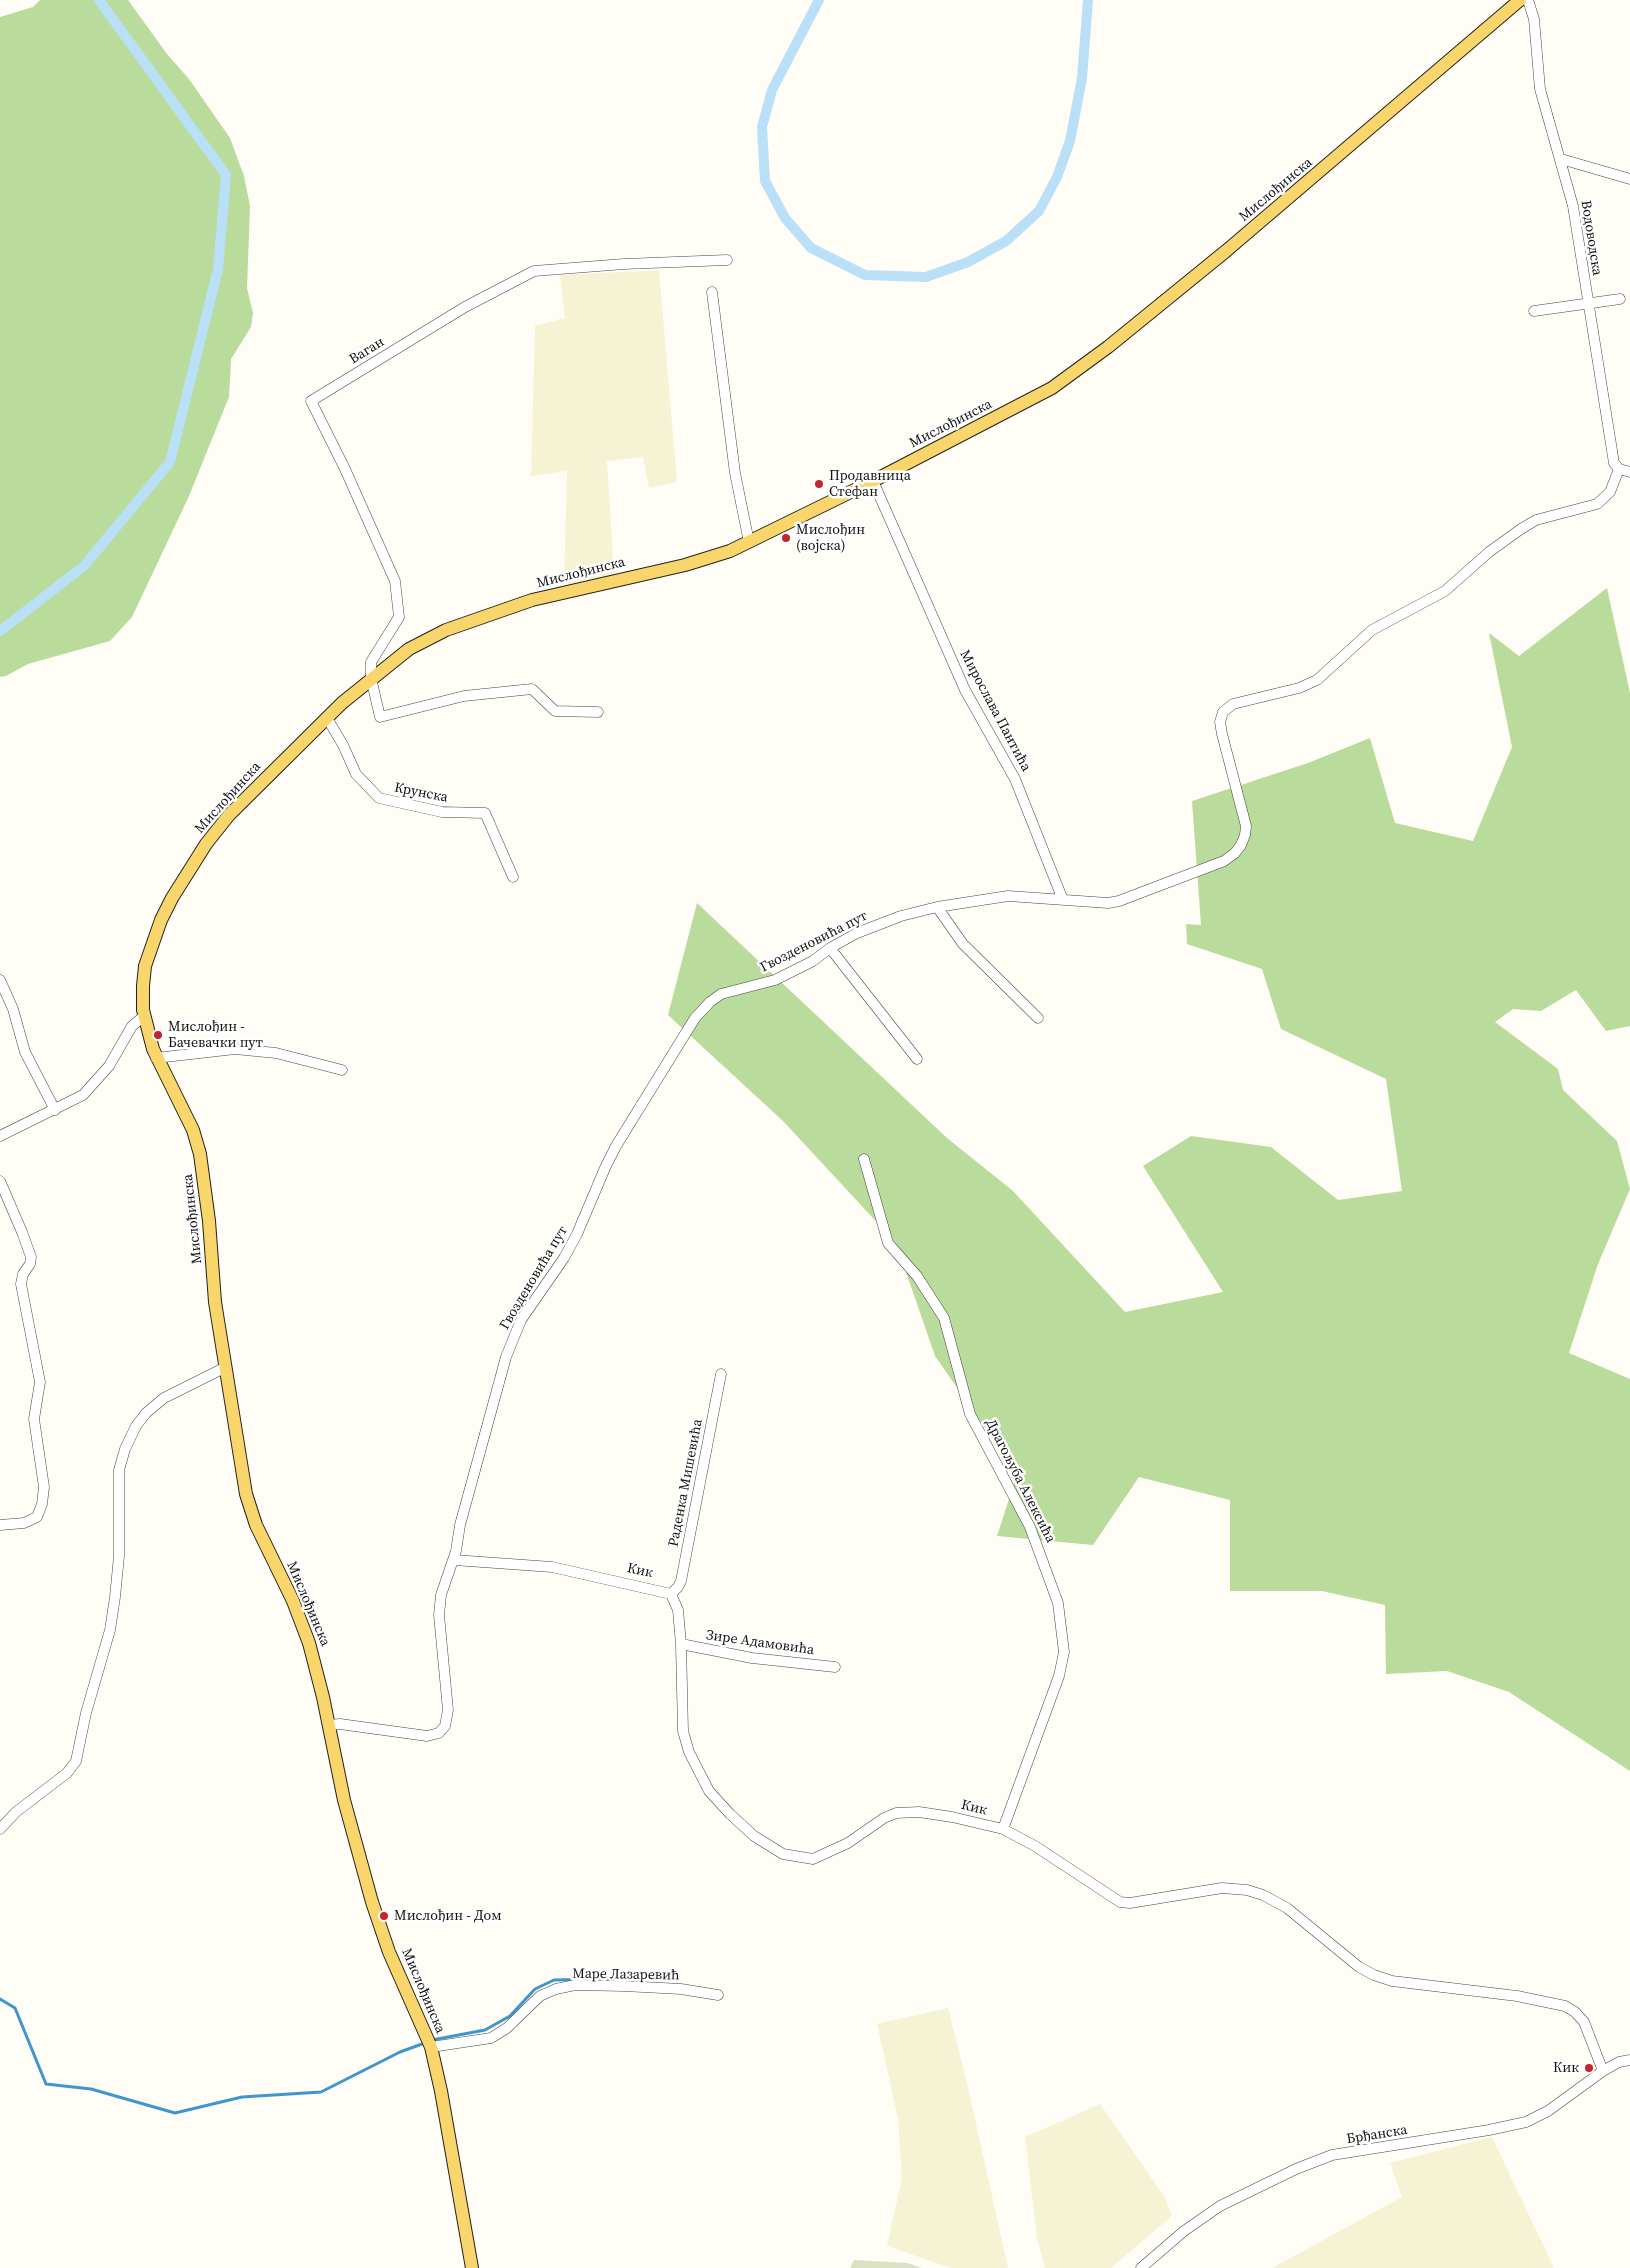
<!DOCTYPE html>
<meta charset="utf-8">
<style>
body{margin:0}
canvas{display:block;background:#fffdf5}
</style>
<canvas width="1630" height="2268"></canvas>
<script>
const ctx = document.querySelector('canvas').getContext('2d');
ctx.lineJoin = 'round';
function fillPath(path, color) {
  ctx.fillStyle = color;
  ctx.fill(path, 'evenodd');
}
function shape(rows) {
  const path = new Path2D();
  for (const r of rows) {
    path.moveTo(r[0], r[1]);
    for (let i = 2; i < r.length; i += 2) path.lineTo(r[i], r[i + 1]);
  }
  return path;
}
function strokePath(path, color, width, dash) {
  ctx.strokeStyle = color;
  ctx.lineWidth = width;
  ctx.lineCap = dash ? 'butt' : 'round';
  ctx.setLineDash(dash || []);
  ctx.stroke(path);
}
function drawText(font, color, halo, rows, align = 'center') {
  ctx.font = font + ' "Source Serif 4",serif';
  ctx.lineWidth = 5;
  ctx.setLineDash([]);
  ctx.textBaseline = 'middle';
  ctx.strokeStyle = halo;
  ctx.fillStyle = color;
  for (const [text, x, y, turn = 0] of rows) {
    ctx.save();
    ctx.translate(x, y);
    ctx.rotate((+turn || 0) * Math.PI / 180);
    ctx.textAlign = isNaN(turn) ? turn : align;
    if (halo) ctx.strokeText(text, 0, 0);
    ctx.fillText(text, 0, 0);
    ctx.restore();
  }
}
const farmland = shape([
 [659,270,677,482,649,488,643,457,607,461,614,575,564,584,567,471,531,476,535,326,565,318,560,275],
 [948,2008,968,2087,1008,2268,951,2268,887,2246,902,2178,898,2119,877,2024],
 [1100,2104,1164,2196,1172,2216,1111,2268,1045,2268,1037,2238,1025,2137],
 [1492,2137,1554,2268,1272,2268,1402,2197,1390,2163]
]);
const forest = shape([
 [40,0,128,0,167,54,189,79,230,138,244,176,250,206,247,288,253,313,251,327,231,359,229,397,189,496,132,617,110,641,28,664,6,676,0,677,0,17,33,7],
 [1607,588,1630,693,1630,1026,1606,1031,1576,990,1541,1011,1513,1009,1495,1022,1558,1069,1563,1090,1617,1141,1630,1189,1598,1264,1569,1353,1630,1379,1630,1771,1509,1692,1447,1671,1386,1674,1385,1605,1322,1591,1230,1591,1230,1500,1139,1477,1093,1545,997,1536,1017,1474,935,1356,896,1243,784,1122,668,1015,697,903,947,1138,1013,1191,1125,1312,1223,1292,1143,1166,1191,1136,1271,1147,1338,1200,1402,1191,1386,1079,1281,1029,1262,969,1187,944,1186,924,1201,925,1192,801,1308,763,1370,738,1395,823,1473,841,1512,747,1489,633,1519,656]
]);
const cemetery = shape([
 [854,2260,908,2263,921,2268,850,2268]
]);
const stream = shape([
 [0,1999,15,2008,46,2084,91,2089,175,2113,242,2097,321,2092,400,2052,422,2044],
 [432,2040,485,2030,510,2016,535,1989,554,1980,659,1978]
]);
const canal = shape([
 [819,0,772,90,762,127,765,181,785,218,811,248,865,275,926,277,968,262,1006,241,1039,211,1057,177,1070,141,1082,78,1088,0],
 [0,631,84,566,170,462,218,269,226,175,99,0]
]);
const minor = shape([
 [1528,0,1534,19,1540,89,1573,206,1614,463,1619,469,1630,472],
 [1561,159,1630,179],
 [712,292,735,473,749,542],
 [1534,311,1620,299],
 [873,481,965,690,1015,779,1063,900],
 [598,712,555,711,532,689,464,696,380,717,371,678,371,662,399,617,395,581,345,469,311,401,465,307,534,271,624,264,727,260],
 [327,718,343,745,356,774,379,798,442,812,485,813,513,877],
 [937,907,963,944,1038,1018],
 [830,948,917,1059],
 [0,980,13,1009,25,1052,55,1110],
 [156,1058,235,1049,276,1053,342,1070],
 [0,1136,83,1095,109,1066,132,1026,144,1016],
 [864,1159,888,1243,917,1276,944,1318,970,1414,1030,1527,1058,1603,1064,1652,1059,1676,1003,1829],
 [0,1181,22,1232,31,1257,30,1264,23,1274,21,1284,40,1382,34,1419,44,1487,42,1504,37,1517,24,1523,0,1525],
 [454,1560,552,1567,671,1594,678,1610,681,1644,683,1731,689,1752,709,1791,730,1814,754,1836,783,1854,813,1859,848,1843,884,1818,896,1813,919,1812,952,1817,1003,1829,1035,1846,1120,1902,1130,1903,1222,1888,1247,1890,1263,1895,1287,1908,1359,1967,1374,1975,1392,1981,1517,1996,1565,2006,1575,2012,1584,2022,1603,2071],
 [671,1594,678,1587,681,1581,721,1374],
 [681,1644,752,1658,835,1667],
 [329,1725,340,1724,427,1736,439,1733,445,1726,448,1710,439,1615,441,1595,456,1551,460,1525,506,1357,521,1320,564,1258,577,1234,605,1168,616,1146,695,1018,710,1002,721,994,775,980,813,961,830,948,857,933,901,916,937,907,1008,896,1108,903,1119,901,1224,861,1235,853,1241,845,1245,835,1246,826,1222,734,1220,722,1223,712,1233,704,1299,688,1317,680,1372,630,1445,591,1489,552,1521,529,1536,520,1597,504,1610,492,1619,469],
 [0,1829,16,1812,67,1773,76,1761,86,1713,110,1630,115,1597,119,1556,119,1470,125,1449,136,1426,146,1413,164,1398,226,1367],
 [431,2047,491,2038,507,2028,540,1996,556,1989,575,1985,624,1986,681,1989,718,1995],
 [1141,2268,1184,2231,1220,2206,1296,2169,1332,2155,1489,2130,1526,2122,1548,2111,1603,2071,1619,2062,1630,2060]
]);
const major = shape([
 [472,2268,441,2091,431,2047,389,1952,372,1902,344,1800,323,1697,309,1643,293,1601,256,1525,246,1494,215,1302,209,1221,200,1154,193,1130,153,1049,143,1010,143,986,145,966,161,920,172,898,206,844,229,815,342,703,409,649,446,630,532,600,685,565,730,551,873,481,1052,388,1108,347,1226,251,1520,0]
]);
const markers = [
 [819,484,5,"#c4262e"],
 [786,538,5,"#c4262e"],
 [158,1035,5,"#c4262e"],
 [384,1916,5,"#c4262e"],
 [1589,2068,5,"#c4262e"]
];
const streetNames = [
 ["Мислођинска",1276,190,-40],
 ["Водоводска",1591,238,81],
 ["Ваган",367,351,-32],
 ["Мислођинска",951,424,-27],
 ["Мислођинска",581,573,-14],
 ["Мирослава Пантића",995,711,62],
 ["Крунска",421,793,11],
 ["Мислођинска",228,798,-48],
 ["Гвозденовића пут",814,942,-27],
 ["Мислођинска",193,1219,-96],
 ["Гвозденовића пут",534,1278,-59],
 ["Драгољуба Алексића",1020,1481,63],
 ["Раденка Мишевића",686,1483,-79],
 ["Кик",640,1571,12],
 ["Мислођинска",308,1604,67],
 ["Зире Адамовића",760,1643,8],
 ["Кик",974,1808,13],
 ["Маре Лазаревић",626,1975,1],
 ["Мислођинска",423,1991,67],
 ["Брђанска",1377,2135,-9]
];
const poiNames = [
 ["Продавница",829,476],
 ["Стефан",829,492],
 ["Мислођин",796,530],
 ["(војска)",796,546],
 ["Мислођин -",168,1027],
 ["Бачевачки пут",168,1043],
 ["Мислођин - Дом",394,1916],
 ["Кик",1579,2068,"right"]
];
fillPath(farmland, '#f6f3d4');
fillPath(forest, '#b9dc9c');
fillPath(cemetery, '#d9e3c4');
strokePath(stream, '#3f96cf', 3);
strokePath(canal, '#b9e0f7', 10);
strokePath(minor, '#444', 11);
strokePath(major, '#222', 14);
strokePath(minor, '#fff', 10);
strokePath(major, '#f9d66b', 12);
for (const [x, y, r, color] of markers) {
  const dot = new Path2D();
  dot.arc(x, y, r, 0, 2 * Math.PI);
  ctx.fillStyle = color;
  ctx.fill(dot);
  strokePath(dot, '#fff', 2);
}
drawText('14px', '#111', '#fff', streetNames);
drawText('14px', '#111', '#fff', poiNames, 'left');
</script>
